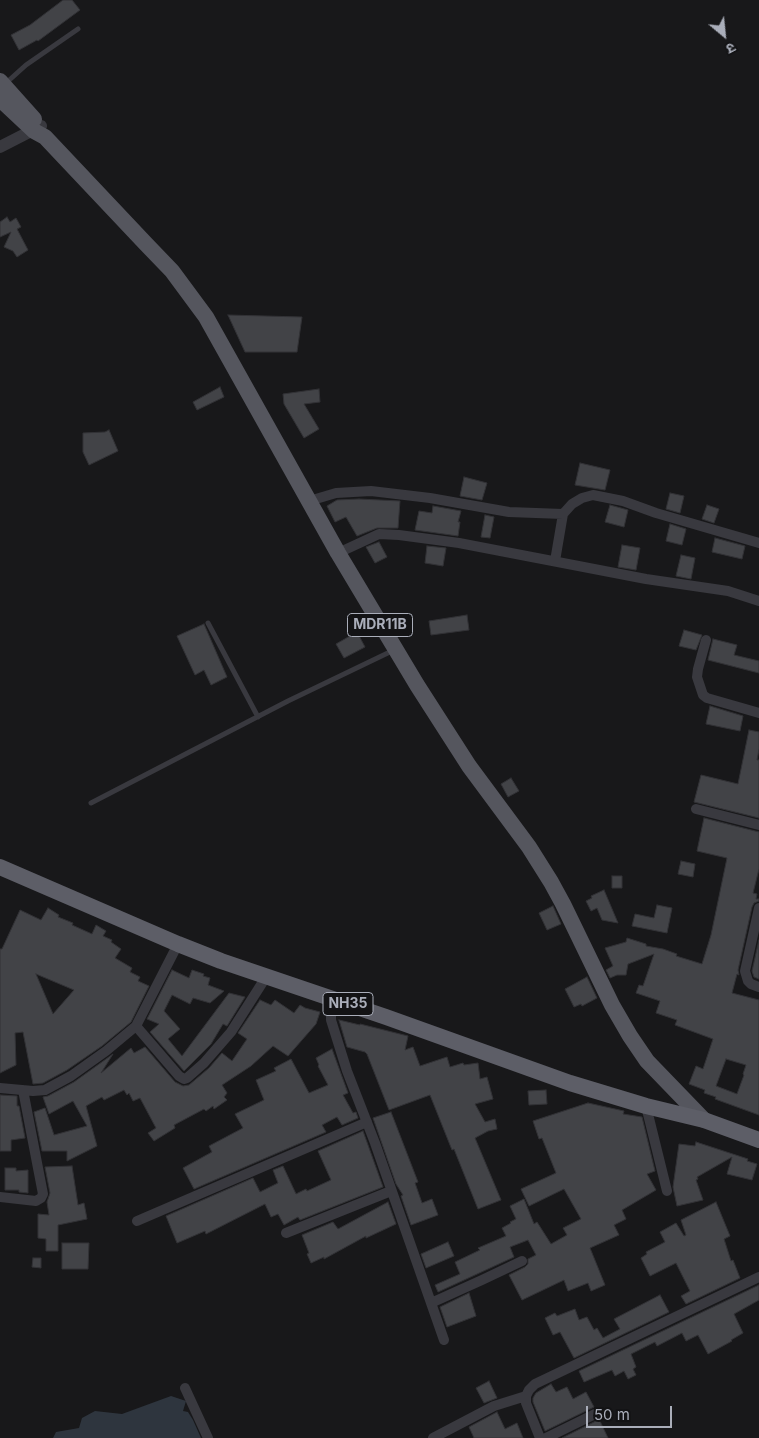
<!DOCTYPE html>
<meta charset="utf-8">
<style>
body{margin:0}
#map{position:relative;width:759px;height:1438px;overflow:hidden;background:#18181a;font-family:Inter,"Noto Sans Devanagari",sans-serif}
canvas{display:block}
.north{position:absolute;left:699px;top:10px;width:50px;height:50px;-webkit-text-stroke:4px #131315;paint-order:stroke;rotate:152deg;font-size:14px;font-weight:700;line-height:20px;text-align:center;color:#aaaeba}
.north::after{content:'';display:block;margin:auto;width:18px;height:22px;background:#aaaeba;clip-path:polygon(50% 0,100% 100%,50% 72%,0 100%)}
.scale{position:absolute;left:586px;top:1406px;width:86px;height:22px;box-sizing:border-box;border:2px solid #aaaeba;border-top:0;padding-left:6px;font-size:15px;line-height:18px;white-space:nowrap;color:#aaaeba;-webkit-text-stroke:4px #131315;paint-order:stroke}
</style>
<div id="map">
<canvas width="759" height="1438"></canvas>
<div class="north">उ</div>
<div class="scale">50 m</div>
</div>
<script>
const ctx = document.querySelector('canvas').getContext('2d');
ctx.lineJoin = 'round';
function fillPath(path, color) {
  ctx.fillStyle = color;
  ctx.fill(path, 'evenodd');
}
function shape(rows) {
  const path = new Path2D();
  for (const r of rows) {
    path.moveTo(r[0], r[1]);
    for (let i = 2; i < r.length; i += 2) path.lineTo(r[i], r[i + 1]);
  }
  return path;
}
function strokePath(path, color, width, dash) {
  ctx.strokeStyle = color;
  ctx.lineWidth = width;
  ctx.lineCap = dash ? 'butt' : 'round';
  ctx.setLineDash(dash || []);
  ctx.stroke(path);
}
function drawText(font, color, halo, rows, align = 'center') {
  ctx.font = font + ' Inter,sans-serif';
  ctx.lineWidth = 4.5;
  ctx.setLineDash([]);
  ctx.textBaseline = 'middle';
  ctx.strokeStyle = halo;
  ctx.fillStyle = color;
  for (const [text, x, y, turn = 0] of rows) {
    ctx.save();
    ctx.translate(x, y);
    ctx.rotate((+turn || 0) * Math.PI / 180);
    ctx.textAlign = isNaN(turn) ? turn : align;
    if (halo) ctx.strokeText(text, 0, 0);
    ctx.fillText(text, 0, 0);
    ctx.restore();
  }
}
const water = shape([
 [171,1396,186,1401,183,1411,188,1412,193,1420,201,1438,53,1438,56,1432,79,1428,82,1418,95,1411,122,1414]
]);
const building = shape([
 [63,0,72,0,80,10,38,41,37,40,19,50,11,35,30,25,63,0],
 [7,217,10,222,16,218,21,227,17,229,28,250,17,257,13,251,4,247,11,232,0,237,0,222,7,217],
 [228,315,302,317,297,352,245,352,228,315],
 [220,387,224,397,197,410,193,402,220,387],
 [319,389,320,402,304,404,319,429,304,438,284,404,283,394,319,389],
 [109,430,118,451,89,465,83,452,83,433,105,432,109,430],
 [580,463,610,470,605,490,575,485,580,463],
 [464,477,487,483,482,500,460,496,464,477],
 [670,493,684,496,680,513,666,509,670,493],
 [359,499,400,501,398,528,377,528,357,536,346,517,335,522,327,506,337,500,359,499],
 [610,505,628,510,624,527,605,522,610,505],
 [707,505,719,509,714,523,702,519,707,505],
 [433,506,461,511,458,522,460,522,458,536,415,530,419,511,432,513,433,506],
 [485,515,494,517,490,538,481,537,485,515],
 [670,524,686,529,682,545,666,541,670,524],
 [715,538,745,546,742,559,712,552,715,538],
 [379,542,387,557,375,563,366,547,379,542],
 [622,545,640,548,636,570,618,567,622,545],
 [427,546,446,548,443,566,425,563,427,546],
 [681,555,695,558,691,579,676,576,681,555],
 [467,615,469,630,431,635,429,621,467,615],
 [204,624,227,677,211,685,204,670,195,675,177,636,204,624],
 [684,630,702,635,696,650,679,646,684,630],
 [357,632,365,647,344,658,336,644,357,632],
 [713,639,737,645,734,655,759,661,759,673,708,660,713,639],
 [710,706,743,716,740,731,706,724,710,706],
 [749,730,759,732,759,749,757,760,759,760,759,818,694,802,701,775,738,784,749,730],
 [511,778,519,791,508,797,501,784,511,778],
 [704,818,759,832,759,869,753,893,757,894,756,899,759,899,759,901,754,903,752,907,738,970,739,975,737,974,732,993,759,1000,759,1115,715,1099,716,1097,704,1093,705,1090,689,1084,696,1066,703,1069,713,1039,675,1025,677,1020,656,1013,660,1001,636,993,639,985,643,986,654,954,628,964,626,975,617,975,610,978,606,970,613,966,605,948,626,942,627,938,646,944,646,946,663,949,677,954,676,956,702,964,711,935,727,858,697,851,704,818],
 [726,1059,746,1065,743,1074,744,1075,737,1094,716,1086,726,1059],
 [681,861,695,864,693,877,678,874,681,861],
 [612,876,622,876,622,888,612,888,612,876],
 [604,890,618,923,602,920,597,908,591,911,586,901,592,898,591,896,604,890],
 [657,905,672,908,667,933,632,926,635,914,654,918,657,905],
 [553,906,561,924,547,930,539,913,553,906],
 [48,908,59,915,58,917,73,923,72,925,92,934,96,925,106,931,103,936,112,940,111,942,121,949,115,958,132,968,130,972,140,977,138,981,149,986,131,1022,102,1046,67,1070,43,1083,33,1084,23,1032,15,1033,16,1065,0,1073,0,949,2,949,20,910,41,920,48,908],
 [36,974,74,990,53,1014,36,974],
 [759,940,759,979,754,977,752,971,759,940],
 [172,970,189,978,192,970,204,974,203,976,210,978,208,985,224,991,210,1003,193,998,190,1004,172,995,164,1011,180,1029,168,1039,182,1056,229,993,245,997,227,1026,223,1024,211,1044,184,1071,150,1032,159,1024,147,1019,172,970],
 [587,977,597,998,582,1006,581,1004,574,1007,565,989,587,977],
 [260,1000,271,1005,275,1000,294,1013,300,1005,305,1008,320,1012,316,1024,288,1056,273,1046,251,1066,222,1085,227,1093,224,1097,227,1100,214,1109,213,1106,206,1111,204,1109,174,1125,175,1128,154,1141,148,1133,156,1128,140,1098,133,1101,129,1093,127,1095,124,1090,104,1100,102,1097,86,1106,97,1146,67,1161,67,1151,42,1151,34,1112,45,1108,54,1135,87,1126,73,1101,49,1114,43,1097,48,1096,74,1082,113,1054,101,1073,131,1048,134,1053,145,1047,175,1082,183,1086,189,1085,209,1068,222,1053,232,1061,247,1039,238,1033,260,1000],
 [339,1020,360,1025,360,1024,408,1036,405,1050,413,1047,420,1066,447,1057,450,1067,463,1063,464,1065,478,1063,480,1079,487,1077,493,1099,475,1104,485,1122,495,1119,497,1129,488,1131,475,1138,501,1200,478,1209,454,1149,452,1150,430,1095,389,1110,367,1054,365,1052,347,1047,339,1020],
 [332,1049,348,1093,343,1095,353,1113,356,1112,358,1118,342,1125,337,1117,322,1125,326,1132,194,1189,183,1168,212,1152,209,1146,243,1128,235,1114,264,1100,256,1080,276,1071,274,1068,291,1059,309,1093,328,1085,318,1066,319,1065,316,1058,332,1049],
 [546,1090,547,1104,529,1105,528,1091,546,1090],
 [0,1095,17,1096,17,1106,19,1106,25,1138,11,1140,11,1151,0,1151,0,1095],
 [588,1103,624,1111,623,1114,642,1117,655,1171,647,1174,656,1190,622,1210,626,1219,614,1225,619,1235,590,1248,605,1285,591,1291,588,1283,568,1291,564,1280,522,1300,509,1275,525,1267,528,1264,528,1259,536,1255,528,1240,510,1247,514,1257,438,1292,435,1285,460,1274,455,1262,480,1250,478,1248,506,1236,502,1228,511,1223,510,1222,516,1219,510,1206,524,1199,534,1224,537,1222,551,1244,567,1235,563,1228,581,1219,564,1189,529,1206,521,1189,556,1173,542,1138,539,1139,533,1121,588,1103],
 [391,1112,418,1182,415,1183,422,1203,432,1199,438,1215,411,1225,401,1196,403,1195,396,1184,373,1118,391,1112],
 [363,1131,383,1187,300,1220,298,1217,284,1225,278,1214,271,1217,265,1204,206,1234,205,1231,177,1243,166,1216,253,1178,260,1192,278,1183,273,1170,283,1166,296,1194,306,1189,307,1191,331,1180,318,1151,363,1131],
 [696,1142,748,1159,747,1161,757,1164,752,1180,727,1174,732,1157,697,1177,698,1179,696,1180,703,1200,677,1206,673,1187,679,1144,695,1146,696,1142],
 [72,1166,78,1205,84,1203,87,1219,58,1225,58,1251,46,1251,46,1239,38,1238,38,1214,49,1215,47,1202,50,1193,45,1167,72,1166],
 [5,1168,16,1168,16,1171,28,1170,28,1193,19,1192,19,1190,5,1190,5,1168],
 [388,1202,396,1224,366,1238,366,1236,324,1259,324,1257,311,1263,307,1254,309,1253,302,1235,333,1222,338,1229,388,1202],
 [716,1202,730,1236,724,1239,731,1261,733,1260,740,1278,686,1304,681,1296,690,1291,676,1263,650,1276,641,1258,647,1254,646,1252,665,1242,660,1232,676,1223,684,1236,686,1235,681,1220,716,1202],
 [448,1242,454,1256,426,1268,421,1254,448,1242],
 [62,1243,89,1243,88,1269,62,1269,62,1243],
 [33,1258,41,1258,41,1268,32,1267,33,1258],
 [759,1285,759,1300,734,1314,743,1333,731,1340,732,1341,708,1354,698,1335,686,1341,682,1333,657,1346,655,1342,631,1354,636,1367,633,1369,636,1375,628,1379,624,1371,615,1376,612,1370,584,1382,579,1371,759,1285],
 [469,1293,476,1316,447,1327,440,1307,469,1293],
 [660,1295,669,1312,574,1358,560,1332,553,1335,545,1318,555,1313,557,1316,575,1309,579,1320,587,1317,594,1330,597,1328,603,1338,620,1329,614,1319,660,1295],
 [489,1381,497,1398,484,1403,476,1388,489,1381],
 [551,1384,556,1392,567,1387,573,1399,586,1392,594,1407,545,1431,533,1402,533,1398,536,1393,551,1384],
 [497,1412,505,1429,517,1423,523,1438,474,1438,469,1427,497,1412],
 [599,1419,608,1438,562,1438,598,1420,599,1419]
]);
const service = shape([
 [6,83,26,65,78,29],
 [208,623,258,717],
 [91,803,288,701,394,650]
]);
const minor = shape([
 [309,501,336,493,371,491,430,498,509,512,563,514],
 [338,553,379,534,399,535,459,543,646,579,728,591,759,601],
 [555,561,563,514,572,504,582,498,593,495,623,501,656,513,759,543],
 [706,640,698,669,697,677,703,695,707,698,759,713],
 [696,809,759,825],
 [759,908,745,971,748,981,751,984,759,987],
 [331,998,331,1020,347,1071,375,1143,444,1340],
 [136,1026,179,1076,184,1079,187,1078,204,1063,231,1032,266,977],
 [0,1088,33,1091,45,1090,71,1076,106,1051,136,1026,178,944],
 [646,1106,667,1191],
 [0,1197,36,1201,41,1198,43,1194,23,1090],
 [137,1221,367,1122],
 [286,1233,391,1191],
 [431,1303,482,1280,522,1261],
 [185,1388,208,1438],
 [433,1438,494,1406,526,1396],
 [540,1438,526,1403,526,1396,529,1390,535,1384,759,1277],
 [546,1438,595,1414]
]);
const tertiary = shape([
 [0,147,41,126]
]);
const primary = shape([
 [0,81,34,119],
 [0,99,34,131,45,137,146,244,172,271,206,317,338,553,417,685,469,766,529,847,551,882,563,904,612,1005,630,1036,647,1061,704,1120]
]);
const trunk = shape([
 [0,867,178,944,221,961,386,1017,570,1083,646,1106,704,1120,759,1140]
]);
const shields = [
 [380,625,65],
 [348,1004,50]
];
const shieldNames = [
 ["MDR11B",380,625],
 ["NH35",348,1004]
];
fillPath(water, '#2e353e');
fillPath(building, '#424347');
strokePath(building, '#323236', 1);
strokePath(service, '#39393f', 5);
strokePath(minor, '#39393f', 10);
strokePath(tertiary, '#39393f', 12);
strokePath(primary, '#55565e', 16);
strokePath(trunk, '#5d5e67', 16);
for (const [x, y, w] of shields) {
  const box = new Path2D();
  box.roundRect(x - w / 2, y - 11.5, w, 23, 4);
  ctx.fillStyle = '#131315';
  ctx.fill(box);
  strokePath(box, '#aaaeba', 1);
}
drawText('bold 14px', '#aaaeba', null, shieldNames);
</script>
